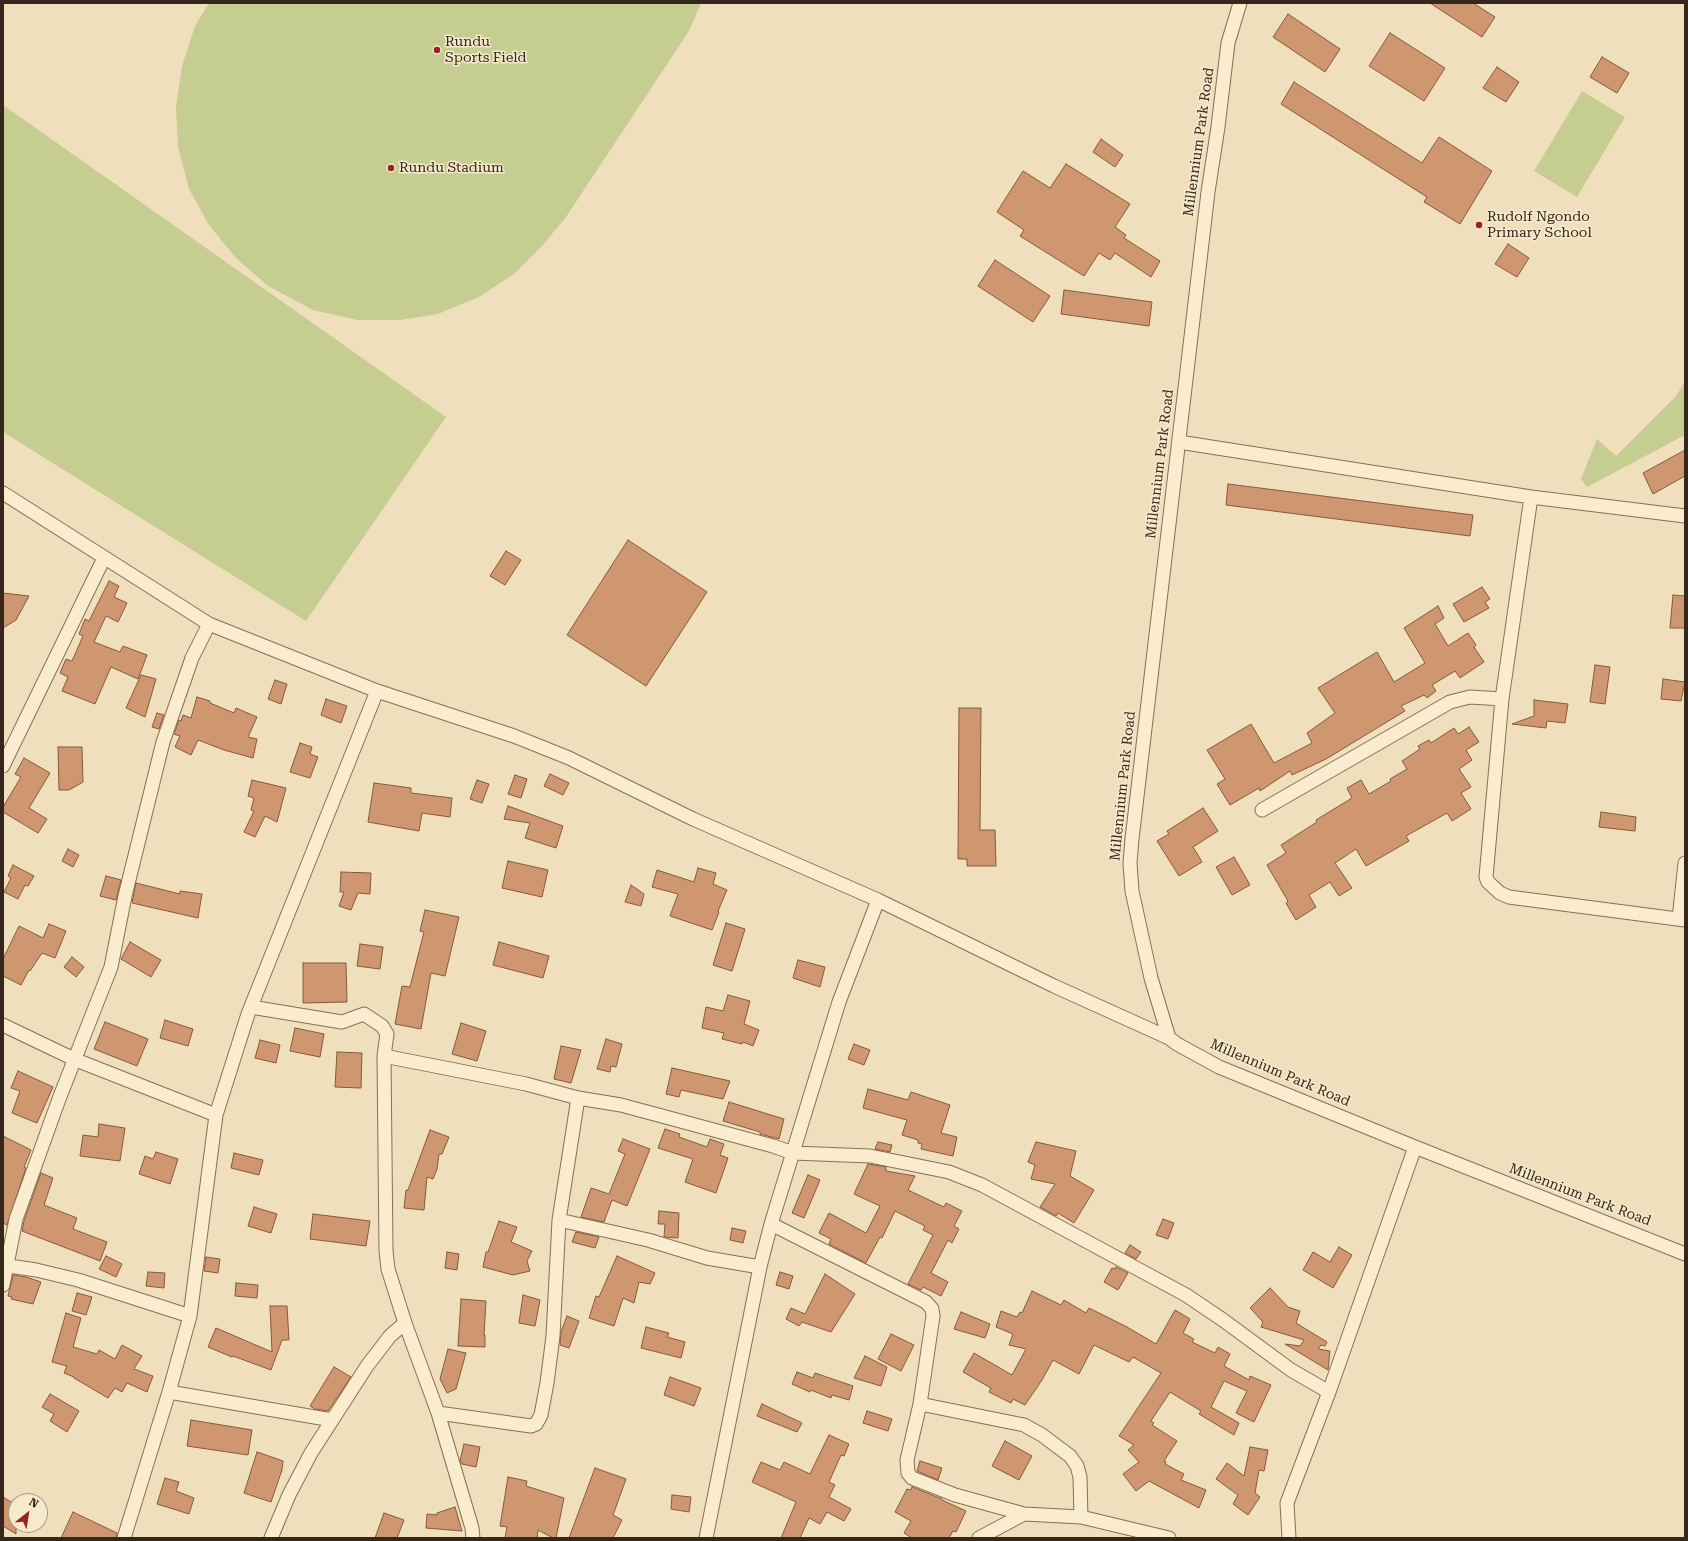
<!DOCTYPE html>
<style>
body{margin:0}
#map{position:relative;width:1688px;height:1541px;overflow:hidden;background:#efdfbc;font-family:"Roboto Serif",serif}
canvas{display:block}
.frame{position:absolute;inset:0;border:4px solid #35271b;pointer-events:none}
.north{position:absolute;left:8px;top:1493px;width:40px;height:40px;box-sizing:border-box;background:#f6eacc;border:1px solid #a99c85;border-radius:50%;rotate:30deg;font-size:11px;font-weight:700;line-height:16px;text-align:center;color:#35271b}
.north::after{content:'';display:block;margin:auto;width:14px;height:18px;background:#982325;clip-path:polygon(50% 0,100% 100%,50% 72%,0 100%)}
</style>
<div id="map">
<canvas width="1688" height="1541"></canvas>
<div class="frame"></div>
<div class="north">N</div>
</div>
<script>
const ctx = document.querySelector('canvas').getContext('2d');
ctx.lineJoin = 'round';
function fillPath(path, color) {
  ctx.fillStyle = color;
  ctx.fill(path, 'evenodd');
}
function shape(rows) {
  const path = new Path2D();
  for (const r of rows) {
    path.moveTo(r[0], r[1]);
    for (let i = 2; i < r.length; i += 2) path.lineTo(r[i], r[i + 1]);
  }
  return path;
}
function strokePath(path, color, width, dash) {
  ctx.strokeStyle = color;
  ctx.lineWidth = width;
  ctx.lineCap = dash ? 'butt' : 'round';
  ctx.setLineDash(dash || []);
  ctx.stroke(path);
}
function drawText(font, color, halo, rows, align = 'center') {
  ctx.font = font + ' "Roboto Serif",serif';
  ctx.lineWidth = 3;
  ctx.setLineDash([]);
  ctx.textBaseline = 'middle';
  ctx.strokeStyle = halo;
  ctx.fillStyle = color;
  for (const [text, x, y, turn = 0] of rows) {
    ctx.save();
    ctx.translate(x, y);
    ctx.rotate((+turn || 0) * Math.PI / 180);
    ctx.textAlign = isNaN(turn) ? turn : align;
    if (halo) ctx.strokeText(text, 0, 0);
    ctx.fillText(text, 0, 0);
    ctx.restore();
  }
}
const green = shape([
 [209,3,701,3,689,31,566,217,542,246,514,274,479,297,438,314,400,320,357,320,313,310,268,286,236,258,209,225,189,189,178,147,176,107,182,66,195,26],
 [1582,91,1625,117,1577,197,1534,171],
 [3,105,446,417,306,621,3,432],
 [1685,382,1685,435,1587,487,1581,479,1597,439,1616,456,1676,396]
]);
const building = shape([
 [1430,3,1473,3,1495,17,1482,37,1430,3],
 [1288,14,1340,49,1325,72,1273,37,1288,14],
 [1390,33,1445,68,1424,101,1369,66,1390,33],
 [1602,57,1629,73,1617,93,1590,77,1602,57],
 [1497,67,1519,82,1506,102,1483,88,1497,67],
 [1294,82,1422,163,1439,137,1492,171,1460,224,1424,202,1427,197,1281,104,1294,82],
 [1101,139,1123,155,1115,167,1093,152,1101,139],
 [1066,164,1130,204,1115,227,1126,235,1124,238,1160,261,1151,277,1115,253,1110,260,1099,253,1084,276,1020,236,1024,230,997,212,1023,171,1050,188,1066,164],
 [1508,244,1529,258,1517,277,1495,264,1508,244],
 [995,260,1050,296,1033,322,978,286,995,260],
 [1064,290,1152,302,1149,326,1061,314,1064,290],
 [1685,450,1685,476,1653,494,1643,473,1685,450],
 [1228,484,1473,515,1470,536,1226,505,1228,484],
 [628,540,707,592,646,686,567,635,628,540],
 [506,551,521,560,505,585,490,576,506,551],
 [109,581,119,586,114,597,127,603,118,622,106,616,94,642,120,652,123,646,147,655,138,679,111,667,95,704,62,691,68,677,60,673,66,659,72,661,83,636,79,634,85,619,89,621,109,581],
 [1482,587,1490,599,1485,602,1489,608,1464,622,1453,604,1482,587],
 [3,593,29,596,16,620,3,628,3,593],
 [1673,595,1685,596,1685,628,1670,628,1673,595],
 [1438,606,1444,618,1435,624,1448,646,1468,633,1476,645,1474,647,1484,662,1460,678,1455,671,1432,685,1436,691,1427,698,1424,695,1401,706,1405,711,1326,759,1292,775,1290,771,1260,791,1259,788,1230,805,1217,784,1225,779,1207,750,1251,724,1274,763,1312,743,1307,733,1335,713,1318,688,1377,652,1394,682,1425,663,1404,628,1438,606],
 [1595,665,1610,667,1605,704,1590,702,1595,665],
 [141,675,156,679,145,717,126,708,141,675],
 [1663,679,1685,682,1681,701,1661,699,1663,679],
 [275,680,287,684,281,704,268,699,275,680],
 [197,697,210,701,210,703,234,713,236,708,257,717,248,737,257,739,253,758,224,750,198,740,191,755,175,747,180,736,174,734,179,720,181,721,183,715,191,718,197,697],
 [326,699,347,706,341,723,321,715,326,699],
 [1534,700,1568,704,1565,723,1547,721,1546,728,1512,724,1534,716,1534,700],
 [959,708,981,708,980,830,995,830,996,866,967,866,967,859,958,859,959,708],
 [157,713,164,715,159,729,152,727,157,713],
 [1469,727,1479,742,1466,750,1472,760,1459,769,1471,787,1461,793,1471,809,1452,821,1447,813,1406,836,1409,841,1366,866,1356,849,1335,863,1352,888,1339,896,1330,882,1309,895,1316,907,1296,920,1286,903,1288,901,1267,865,1286,853,1281,845,1317,822,1316,820,1352,798,1347,788,1361,780,1369,794,1391,781,1390,779,1407,769,1402,761,1420,749,1418,746,1429,740,1431,743,1454,728,1458,734,1469,727],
 [300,743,312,747,310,754,318,757,310,778,290,772,300,743],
 [58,747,82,747,83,782,69,790,59,790,58,747],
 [24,758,50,773,29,808,47,819,38,833,3,812,3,807,21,777,15,774,24,758],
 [550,774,569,783,563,795,544,786,550,774],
 [515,775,527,779,521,798,508,794,515,775],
 [252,780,286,788,277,822,265,816,255,837,244,832,254,811,251,810,254,798,248,796,252,780],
 [477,780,489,784,482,803,470,799,477,780],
 [374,783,411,788,411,793,452,798,450,817,422,813,419,831,368,822,374,783],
 [508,806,563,826,556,848,525,838,530,823,504,819,508,806],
 [1203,808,1218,831,1193,847,1202,862,1179,876,1157,841,1169,834,1167,831,1203,808],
 [1601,812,1636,817,1635,831,1599,827,1601,812],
 [68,849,79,855,73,867,62,861,68,849],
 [1234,857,1250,885,1232,895,1216,867,1234,857],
 [508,861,548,870,542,897,502,888,508,861],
 [13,865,34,876,28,886,25,885,18,899,4,892,11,878,8,876,13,865],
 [698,868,716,873,713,884,727,890,718,911,719,912,712,930,670,916,678,894,652,887,657,870,694,882,698,868],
 [341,872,371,873,370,894,358,893,351,910,339,906,344,892,340,892,341,872],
 [106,876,121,880,116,900,100,896,106,876],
 [136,883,180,894,180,891,202,894,198,918,132,903,136,883],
 [631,885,644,894,641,906,625,902,631,885],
 [425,910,459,917,445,976,431,973,421,1029,395,1024,402,986,410,987,424,932,420,931,425,910],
 [726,923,745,929,732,971,713,965,726,923],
 [49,924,66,931,55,958,42,953,30,971,29,970,21,985,3,976,3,959,19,926,43,938,49,924],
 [130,942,161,960,151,977,121,959,130,942],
 [499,942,549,956,543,978,493,965,499,942],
 [360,944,383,947,380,969,357,966,360,944],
 [72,957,84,967,76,977,64,967,72,957],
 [798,960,825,967,820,987,793,978,798,960],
 [303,963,346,963,347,1002,303,1003,303,963],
 [728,995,750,1001,744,1024,759,1030,753,1046,743,1042,742,1044,722,1039,724,1033,702,1028,706,1007,723,1011,728,995],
 [165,1020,193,1029,188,1046,160,1038,165,1020],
 [105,1022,148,1039,137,1066,94,1049,105,1022],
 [461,1023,486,1031,477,1061,452,1054,461,1023],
 [295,1028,324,1034,320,1057,290,1051,295,1028],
 [606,1039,622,1044,616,1067,611,1066,610,1072,597,1069,606,1039],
 [260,1040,280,1045,276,1063,255,1058,260,1040],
 [854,1044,870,1050,864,1065,848,1059,854,1044],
 [561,1046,581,1050,571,1083,554,1079,561,1046],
 [337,1052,362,1053,361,1088,335,1087,337,1052],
 [672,1068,730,1081,723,1099,681,1090,679,1097,666,1094,672,1068],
 [18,1071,53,1087,37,1123,12,1113,20,1091,11,1088,18,1071],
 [868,1089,908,1100,911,1092,950,1105,941,1133,957,1137,953,1156,921,1149,922,1144,918,1143,918,1140,902,1135,907,1120,863,1108,868,1089],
 [729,1102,784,1119,779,1139,760,1134,760,1132,723,1121,729,1102],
 [99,1124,125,1128,120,1161,80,1156,83,1135,98,1137,99,1124],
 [665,1129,680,1134,679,1137,707,1147,710,1139,724,1144,720,1155,728,1158,716,1193,685,1182,693,1159,658,1148,665,1129],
 [430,1130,449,1137,442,1154,439,1154,437,1169,433,1179,427,1177,424,1210,404,1208,406,1190,408,1190,430,1130],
 [3,1136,31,1150,24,1167,26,1168,7,1225,3,1223,3,1136],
 [623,1139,650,1149,627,1206,612,1200,604,1222,581,1217,591,1188,609,1194,625,1154,618,1151,623,1139],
 [878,1142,892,1145,890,1152,875,1149,878,1142],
 [1036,1142,1076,1151,1070,1176,1094,1190,1074,1223,1058,1213,1056,1216,1040,1207,1055,1184,1031,1179,1035,1165,1028,1162,1036,1142],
 [156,1152,178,1159,170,1184,139,1174,145,1156,153,1159,156,1152],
 [234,1153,263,1160,259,1175,231,1168,234,1153],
 [868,1164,886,1167,886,1171,915,1176,908,1190,944,1207,946,1203,962,1211,954,1226,959,1229,952,1243,948,1240,931,1273,948,1282,941,1296,923,1287,921,1290,908,1284,933,1235,923,1230,925,1226,895,1211,882,1238,880,1237,866,1263,829,1244,831,1239,819,1233,829,1213,866,1233,880,1206,854,1194,868,1164],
 [41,1173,53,1178,44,1205,77,1218,73,1229,107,1242,100,1261,22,1231,24,1221,41,1173],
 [808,1175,820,1180,804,1218,792,1213,808,1175],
 [254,1207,277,1214,271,1233,248,1226,254,1207],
 [659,1211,679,1213,678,1238,664,1237,665,1224,658,1224,659,1211],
 [313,1214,370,1221,366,1246,310,1239,313,1214],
 [1163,1219,1174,1223,1168,1239,1156,1235,1163,1219],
 [499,1221,517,1227,511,1242,532,1251,527,1261,530,1271,513,1275,483,1267,486,1252,488,1252,499,1221],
 [732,1228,746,1231,743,1243,730,1240,732,1228],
 [576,1232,599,1237,595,1248,572,1242,576,1232],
 [1130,1245,1141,1252,1136,1259,1125,1253,1130,1245],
 [1339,1247,1352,1255,1333,1288,1303,1270,1313,1252,1330,1262,1339,1247],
 [447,1252,459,1254,457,1270,445,1268,447,1252],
 [106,1256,122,1264,116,1277,99,1269,106,1256],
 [617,1256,655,1273,650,1284,639,1282,634,1303,623,1298,614,1326,589,1318,596,1296,599,1297,617,1256],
 [206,1257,220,1259,218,1273,204,1271,206,1257],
 [1116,1267,1128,1273,1118,1290,1104,1282,1112,1268,1115,1269,1116,1267],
 [148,1272,165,1273,164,1288,146,1286,148,1272],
 [780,1272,793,1276,789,1289,776,1285,780,1272],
 [825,1274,855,1294,831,1332,802,1322,799,1326,786,1319,791,1308,805,1314,825,1274],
 [13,1275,26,1277,41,1282,33,1304,11,1299,12,1297,8,1296,13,1275],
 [236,1283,258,1285,257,1298,235,1296,236,1283],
 [1270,1288,1288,1307,1300,1311,1296,1323,1327,1342,1325,1346,1321,1345,1318,1349,1330,1351,1328,1370,1285,1344,1300,1346,1304,1340,1261,1327,1263,1322,1250,1308,1270,1288],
 [1032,1291,1061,1305,1064,1300,1086,1313,1089,1308,1127,1327,1156,1344,1175,1310,1190,1319,1183,1333,1194,1339,1192,1342,1215,1353,1218,1347,1230,1354,1224,1366,1249,1380,1250,1376,1271,1385,1254,1422,1236,1413,1247,1391,1224,1381,1211,1407,1239,1423,1234,1435,1199,1414,1201,1411,1170,1392,1151,1421,1154,1423,1152,1425,1177,1441,1164,1461,1166,1462,1165,1464,1184,1474,1181,1480,1206,1490,1199,1508,1149,1481,1136,1491,1123,1474,1139,1462,1128,1450,1134,1445,1119,1436,1161,1373,1133,1357,1129,1362,1094,1345,1079,1374,1053,1360,1042,1380,1025,1405,1013,1399,1011,1403,989,1392,991,1388,963,1372,974,1353,1012,1375,1026,1349,1009,1345,1013,1334,996,1327,1001,1311,1017,1317,1020,1312,1022,1313,1032,1291],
 [77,1293,92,1297,86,1315,72,1311,77,1293],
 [523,1295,540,1300,535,1326,519,1323,523,1295],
 [461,1299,486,1301,484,1335,485,1335,485,1347,458,1346,461,1299],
 [270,1306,287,1306,289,1340,282,1340,271,1370,233,1356,232,1357,208,1347,216,1328,272,1352,270,1306],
 [961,1312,990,1324,985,1338,954,1329,961,1312],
 [66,1313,81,1318,73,1347,97,1354,99,1350,115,1359,122,1345,142,1356,134,1369,153,1376,147,1392,127,1383,122,1392,115,1388,108,1398,74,1378,74,1377,64,1373,67,1366,52,1362,66,1313],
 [567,1316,579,1321,569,1348,560,1345,561,1332,567,1316],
 [646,1327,669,1333,667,1337,685,1342,681,1358,641,1348,646,1327],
 [891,1334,914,1345,901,1371,878,1359,891,1334],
 [448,1349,466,1353,456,1389,447,1393,440,1379,448,1349],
 [865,1356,887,1367,881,1386,854,1378,865,1356],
 [334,1367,351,1377,328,1411,315,1409,310,1406,334,1367],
 [797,1372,813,1378,815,1373,853,1386,849,1400,832,1395,831,1398,811,1390,810,1392,792,1384,797,1372],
 [670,1377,701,1388,694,1406,664,1395,670,1377],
 [50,1394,79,1411,67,1432,50,1421,54,1414,42,1407,50,1394],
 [762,1404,802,1423,797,1432,757,1416,762,1404],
 [867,1411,892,1419,888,1431,863,1423,867,1411],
 [191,1420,252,1430,248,1455,187,1446,191,1420],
 [829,1435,849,1444,844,1456,841,1455,829,1482,835,1485,829,1497,851,1509,844,1521,827,1512,820,1524,809,1518,800,1538,781,1538,796,1502,752,1482,761,1462,780,1470,784,1462,810,1474,829,1435],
 [1005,1441,1032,1456,1019,1480,992,1466,1005,1441],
 [464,1444,480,1447,476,1467,462,1464,460,1461,464,1444],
 [1250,1447,1268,1450,1264,1471,1259,1470,1255,1493,1260,1497,1248,1515,1233,1504,1238,1495,1216,1479,1227,1463,1244,1476,1250,1447],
 [257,1452,283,1461,282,1470,271,1502,244,1493,257,1452],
 [920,1461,942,1468,938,1480,917,1471,920,1461],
 [595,1468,626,1479,613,1515,622,1520,613,1538,569,1538,595,1468],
 [508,1477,527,1481,526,1486,564,1498,556,1538,553,1538,538,1530,537,1538,505,1538,507,1527,500,1526,508,1477],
 [165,1478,179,1482,176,1491,194,1498,189,1514,157,1504,165,1478],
 [912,1487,942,1499,942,1500,966,1511,956,1532,953,1531,949,1538,912,1538,904,1533,911,1521,895,1512,907,1489,911,1490,912,1487],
 [672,1495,691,1497,689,1512,671,1509,672,1495],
 [3,1497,16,1505,16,1534,3,1526,3,1497],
 [455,1507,462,1531,426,1528,427,1514,437,1515,437,1513,455,1507],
 [73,1512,117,1533,116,1538,61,1538,73,1512],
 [384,1513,404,1520,397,1538,375,1538,384,1513]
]);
const street = shape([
 [1240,3,1228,43,1218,127,1208,192,1132,839,1130,863,1132,891,1151,978,1169,1038,1177,1044,1219,1067,1415,1147,1685,1254],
 [1179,442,1531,497,1685,516],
 [3,493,209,624,377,691,514,736,569,758,693,819,878,900,1054,986,1169,1038],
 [1531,497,1502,699,1486,877,1488,882,1500,893,1509,897,1685,920],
 [3,766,104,558],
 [1262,810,1450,702,1470,697,1502,699],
 [1679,919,1685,863],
 [251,1007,342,1022,364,1014,382,1026,387,1034,384,1056,386,1251,388,1269,405,1323,438,1413,472,1528,473,1538],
 [3,1025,76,1060,216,1115],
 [384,1056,526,1084,578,1098,621,1105,773,1146,793,1153,870,1156,949,1172,982,1185,1186,1295,1223,1320,1291,1370,1329,1392],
 [559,1220,648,1240,707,1258,760,1267],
 [771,1224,926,1302,932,1309,933,1316,920,1404,907,1460,908,1473,912,1478,955,1495,1024,1514,1081,1517,1169,1538],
 [3,1265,36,1270,78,1280,190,1316],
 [3,1285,16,1219,59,1099,111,967,125,896,163,742,192,658,209,624],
 [169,1392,332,1420],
 [920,1404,1024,1425,1042,1435,1070,1456,1077,1466,1080,1477,1081,1517],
 [438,1413,531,1426,536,1424,541,1415,547,1383,553,1336,559,1220,578,1098],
 [124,1538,169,1392,190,1316,216,1115,248,1014,377,691],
 [271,1538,289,1495,311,1453,367,1366,390,1336,405,1323],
 [706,1538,760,1267,771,1224,839,1002,878,900],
 [979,1538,1024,1514],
 [1289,1538,1287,1503,1329,1392,1415,1147]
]);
const markers = [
 [437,50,4,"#982325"],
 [391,168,4,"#982325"],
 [1479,225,4,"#982325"]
];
const poiNames = [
 ["Rundu",445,42],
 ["Sports Field",445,58],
 ["Rundu Stadium",399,168],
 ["Rudolf Ngondo",1487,217],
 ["Primary School",1487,233]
];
const streetNames = [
 ["Millennium Park Road",1199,142,-82],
 ["Millennium Park Road",1160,464,-83],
 ["Millennium Park Road",1123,786,-84],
 ["Millennium Park Road",1280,1073,23],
 ["Millennium Park Road",1580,1195,21]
];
fillPath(green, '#c6cd90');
fillPath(building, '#cf9770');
strokePath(building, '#87583a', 1);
strokePath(street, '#876f55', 15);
strokePath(street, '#faedcf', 13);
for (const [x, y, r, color] of markers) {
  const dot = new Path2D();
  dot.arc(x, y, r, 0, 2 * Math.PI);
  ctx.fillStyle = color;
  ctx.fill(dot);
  strokePath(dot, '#f6eacc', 1.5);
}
drawText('14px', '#35271b', '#f6eacc', poiNames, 'left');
drawText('14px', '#35271b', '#f6eacc', streetNames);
</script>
